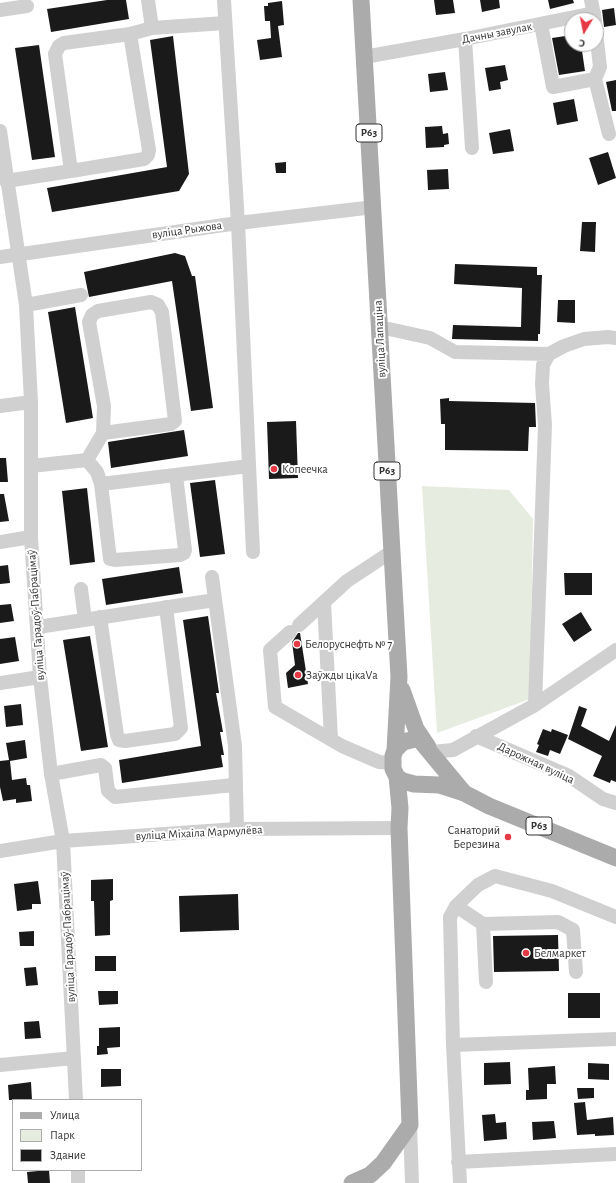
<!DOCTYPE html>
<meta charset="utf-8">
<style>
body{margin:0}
#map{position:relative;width:616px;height:1183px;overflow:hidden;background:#fff;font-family:"Alegreya Sans",sans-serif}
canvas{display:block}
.legend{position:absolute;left:12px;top:1099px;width:130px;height:72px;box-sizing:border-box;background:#fff;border:1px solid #adadad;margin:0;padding:5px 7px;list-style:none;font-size:12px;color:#333}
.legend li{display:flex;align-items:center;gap:8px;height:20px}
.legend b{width:20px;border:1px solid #adadad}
.north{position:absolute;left:564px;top:12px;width:40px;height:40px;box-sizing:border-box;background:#fff;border:1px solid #adadad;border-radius:50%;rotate:190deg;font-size:11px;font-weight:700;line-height:16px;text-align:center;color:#333}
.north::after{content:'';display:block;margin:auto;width:14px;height:18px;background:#e63946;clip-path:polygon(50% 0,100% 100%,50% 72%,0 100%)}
</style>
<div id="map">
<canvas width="616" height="1183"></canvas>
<ul class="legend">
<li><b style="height:5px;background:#ababab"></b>Улица</li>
<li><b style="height:11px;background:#e6ecdf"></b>Парк</li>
<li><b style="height:11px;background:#1a1a1a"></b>Здание</li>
</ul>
<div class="north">С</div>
</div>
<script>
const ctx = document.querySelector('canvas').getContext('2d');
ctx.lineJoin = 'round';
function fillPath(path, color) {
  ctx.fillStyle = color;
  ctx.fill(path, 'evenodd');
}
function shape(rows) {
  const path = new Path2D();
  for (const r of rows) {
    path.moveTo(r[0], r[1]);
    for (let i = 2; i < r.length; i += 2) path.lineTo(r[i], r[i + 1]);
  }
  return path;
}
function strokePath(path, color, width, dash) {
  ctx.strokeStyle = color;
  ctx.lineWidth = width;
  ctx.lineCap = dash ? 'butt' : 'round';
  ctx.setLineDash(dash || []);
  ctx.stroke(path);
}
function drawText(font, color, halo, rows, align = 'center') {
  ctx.font = font + ' "Alegreya Sans",sans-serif';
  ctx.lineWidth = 4;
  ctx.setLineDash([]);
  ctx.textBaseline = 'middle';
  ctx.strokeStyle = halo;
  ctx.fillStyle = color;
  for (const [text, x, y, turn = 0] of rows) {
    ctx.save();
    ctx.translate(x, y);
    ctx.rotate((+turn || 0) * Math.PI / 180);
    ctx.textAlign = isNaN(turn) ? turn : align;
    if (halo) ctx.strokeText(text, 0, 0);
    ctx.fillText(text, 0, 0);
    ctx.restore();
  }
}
const green = shape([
 [422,486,509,490,533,519,530,699,437,733]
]);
const building = shape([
 [107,0,126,0,129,19,51,32,47,9],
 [434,0,453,0,455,13,436,15],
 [480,0,499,0,500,8,482,12],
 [548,0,573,0,574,3,550,9],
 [282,1,284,25,278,26,282,57,260,60,257,40,271,38,270,21,265,21,264,6,268,6,268,3],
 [614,8,616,25,604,27,602,10],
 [572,35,572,44,581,44,585,71,559,75,552,38],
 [173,36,189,174,179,191,52,212,47,188,167,167,150,40],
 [39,45,55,157,32,160,15,48],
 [505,65,508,80,500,82,501,89,489,91,485,68],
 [445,72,448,90,430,92,428,74],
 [616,80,616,111,612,111,606,82],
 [574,99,578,121,557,125,553,103],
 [442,126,443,134,448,133,449,144,444,145,444,147,426,148,425,127],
 [510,129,514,151,493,154,489,133],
 [608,152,616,178,598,185,589,158],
 [286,162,286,173,276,173,275,163],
 [448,169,449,189,428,190,427,170],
 [582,222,596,222,595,252,580,251],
 [175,253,185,256,192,276,195,276,213,408,191,411,172,281,89,297,84,272],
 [455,264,537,267,537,275,542,275,540,334,538,334,538,341,452,339,453,325,521,327,522,288,454,284],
 [558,300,575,300,575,323,557,322],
 [75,307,93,418,66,423,48,312],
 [449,398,449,401,535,403,536,427,529,427,528,451,445,450,445,424,441,424,440,399],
 [296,421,298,478,269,479,267,422],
 [184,430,188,456,111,468,108,442],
 [0,458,6,458,8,482,0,482],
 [215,480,225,554,200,557,190,483],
 [87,488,95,562,70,565,62,491],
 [0,494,4,494,9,521,0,522],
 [8,565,10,583,0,584,0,566],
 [179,567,183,593,106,605,102,579],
 [564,573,592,573,592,595,565,595],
 [11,604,14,621,0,623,0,605],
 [581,612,592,630,574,642,562,624],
 [208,616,219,693,216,693,223,732,220,732,224,755,221,755,223,767,122,783,119,760,201,746,183,620],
 [298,633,300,633,308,684,288,688,286,673,295,665,292,642],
 [90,636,108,747,81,751,63,640],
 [15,637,19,661,0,664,0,639],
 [21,704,23,725,6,727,4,706],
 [579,706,587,709,581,726,609,741,616,725,616,782,611,780,610,783,593,776,602,756,568,739],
 [543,729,551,732,552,729,568,735,560,754,550,750,548,756,536,752,539,745,537,744],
 [25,740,27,758,10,761,12,780,26,778,27,785,30,785,32,801,16,803,16,799,3,801,0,787,0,761,9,760,6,743],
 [113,879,113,900,110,901,110,935,95,936,94,901,91,901,91,880],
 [38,881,41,904,32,904,32,909,17,911,14,884],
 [238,894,239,930,180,932,179,896],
 [34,931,34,946,20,946,19,932],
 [558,935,559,971,494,972,493,936],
 [95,956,116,956,116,971,95,971],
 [36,967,38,985,26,986,24,968],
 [98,991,118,991,118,1004,99,1005],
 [568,993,600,993,600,1018,568,1018],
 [39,1021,41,1038,25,1039,24,1022],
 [120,1027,120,1047,107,1048,108,1054,97,1055,97,1046,99,1046,99,1028],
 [510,1062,511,1084,484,1085,484,1063],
 [588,1063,609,1064,609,1080,588,1079],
 [555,1066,556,1084,547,1084,547,1099,526,1100,526,1090,529,1090,528,1068],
 [101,1069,121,1069,121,1086,101,1087],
 [31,1082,32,1100,9,1100,8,1085],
 [577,1088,594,1088,594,1098,578,1099],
 [585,1102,587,1120,613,1117,614,1135,595,1136,595,1134,577,1135,574,1103],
 [495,1114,496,1123,506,1122,507,1139,484,1141,482,1115],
 [554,1121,556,1138,533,1140,532,1122],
 [49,1170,50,1183,28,1183,27,1172]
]);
const minor = shape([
 [148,0,152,28],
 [224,0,238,223,253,552],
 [591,0,595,20],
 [0,10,27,6],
 [541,24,553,87,595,79],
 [596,32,600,67,595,79,609,134],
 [465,39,472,148],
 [364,57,465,39,594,13],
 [0,131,26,305,31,402,31,537,40,677,51,774,63,841,76,1100],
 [71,171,144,159,148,155,149,150,130,34],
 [6,181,71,171,55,54,59,46,64,43,130,34,152,28,225,23],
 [0,257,238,223,374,207],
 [151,302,158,305,162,312,175,421,171,424,103,433,104,406,89,322,92,315,98,311,151,302],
 [26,305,81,295],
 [380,327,430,338,455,352,549,354,564,346,584,339,608,337,616,338],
 [0,406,31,402],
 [87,460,97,472,101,484,249,466],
 [31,466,87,460,103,433],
 [101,484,110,559,115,560,180,555,184,553,185,550,176,475],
 [0,542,31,537],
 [212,577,235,746,237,829],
 [81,589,85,620],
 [324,602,331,739],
 [100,617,117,735,119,740,125,741,175,734,181,728,166,607],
 [299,625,347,581,391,552],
 [38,627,215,600],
 [290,632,270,650,275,707,342,746,379,762,392,763],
 [0,683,40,677],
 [535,705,545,425,542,384,543,365,549,354],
 [476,736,569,776,603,799,616,803],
 [431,752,453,750,535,705,616,650],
 [51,774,101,765,105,768,108,791,115,797,234,785],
 [0,851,63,841,237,829,399,828],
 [456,906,483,924,486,982],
 [483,924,558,922,573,930,576,972],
 [453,1045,616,1039],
 [0,1065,74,1058],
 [410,1125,412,1183],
 [458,1162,616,1154],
 [78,1170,78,1183],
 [460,1183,453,1045,450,917,456,906,478,885,495,876,552,891,616,917]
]);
const major = shape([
 [361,0,399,677,395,750],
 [402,690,416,729,428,747],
 [464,793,420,740,415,739,403,742,395,750,393,756,393,769,397,777,403,781,414,784,439,785,464,793,489,806,616,858],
 [352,1183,370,1175,383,1163,410,1125,399,828,400,808,397,777]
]);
const markers = [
 [274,469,4,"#e63946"],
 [297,644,4,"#e63946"],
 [298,675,4,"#e63946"],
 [508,837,4,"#e63946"],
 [526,953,4,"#e63946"]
];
const shields = [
 [369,133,26],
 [387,471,26],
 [539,826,26]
];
const shieldNames = [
 ["Р63",369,133],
 ["Р63",387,471],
 ["Р63",539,826]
];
const streetNames = [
 ["Дачны завулак",497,33,-11],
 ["вуліца Рыжова",187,230,-8],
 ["вуліца Лапаціна",380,339,-93],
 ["вуліца Гарадоў-Пабрацімаў",36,615,-94],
 ["Дарожная вуліца",536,763,25],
 ["вуліца Міхаіла Мармулёва",199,833,-3],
 ["вуліца Гарадоў-Пабрацімаў",68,937,-93]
];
const poiNames = [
 ["Копеечка",282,469],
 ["Белоруснефть № 7",305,644],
 ["Заўжды цікаVа",306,675],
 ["Санаторий",500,830,"right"],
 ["Березина",500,844,"right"],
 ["Белмаркет",534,953]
];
fillPath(green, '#e6ecdf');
fillPath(building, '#1a1a1a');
strokePath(minor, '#d0d0d0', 14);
strokePath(major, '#ababab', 17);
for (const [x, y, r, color] of markers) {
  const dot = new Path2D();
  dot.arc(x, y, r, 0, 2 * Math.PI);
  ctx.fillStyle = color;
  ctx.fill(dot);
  strokePath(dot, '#fff', 1.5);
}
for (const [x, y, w] of shields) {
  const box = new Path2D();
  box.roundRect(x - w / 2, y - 9, w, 18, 3);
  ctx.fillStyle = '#fff';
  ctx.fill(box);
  strokePath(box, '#333', 1);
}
drawText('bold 11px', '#333', null, shieldNames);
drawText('12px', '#333', '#fff', streetNames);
drawText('12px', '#333', '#fff', poiNames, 'left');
</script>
